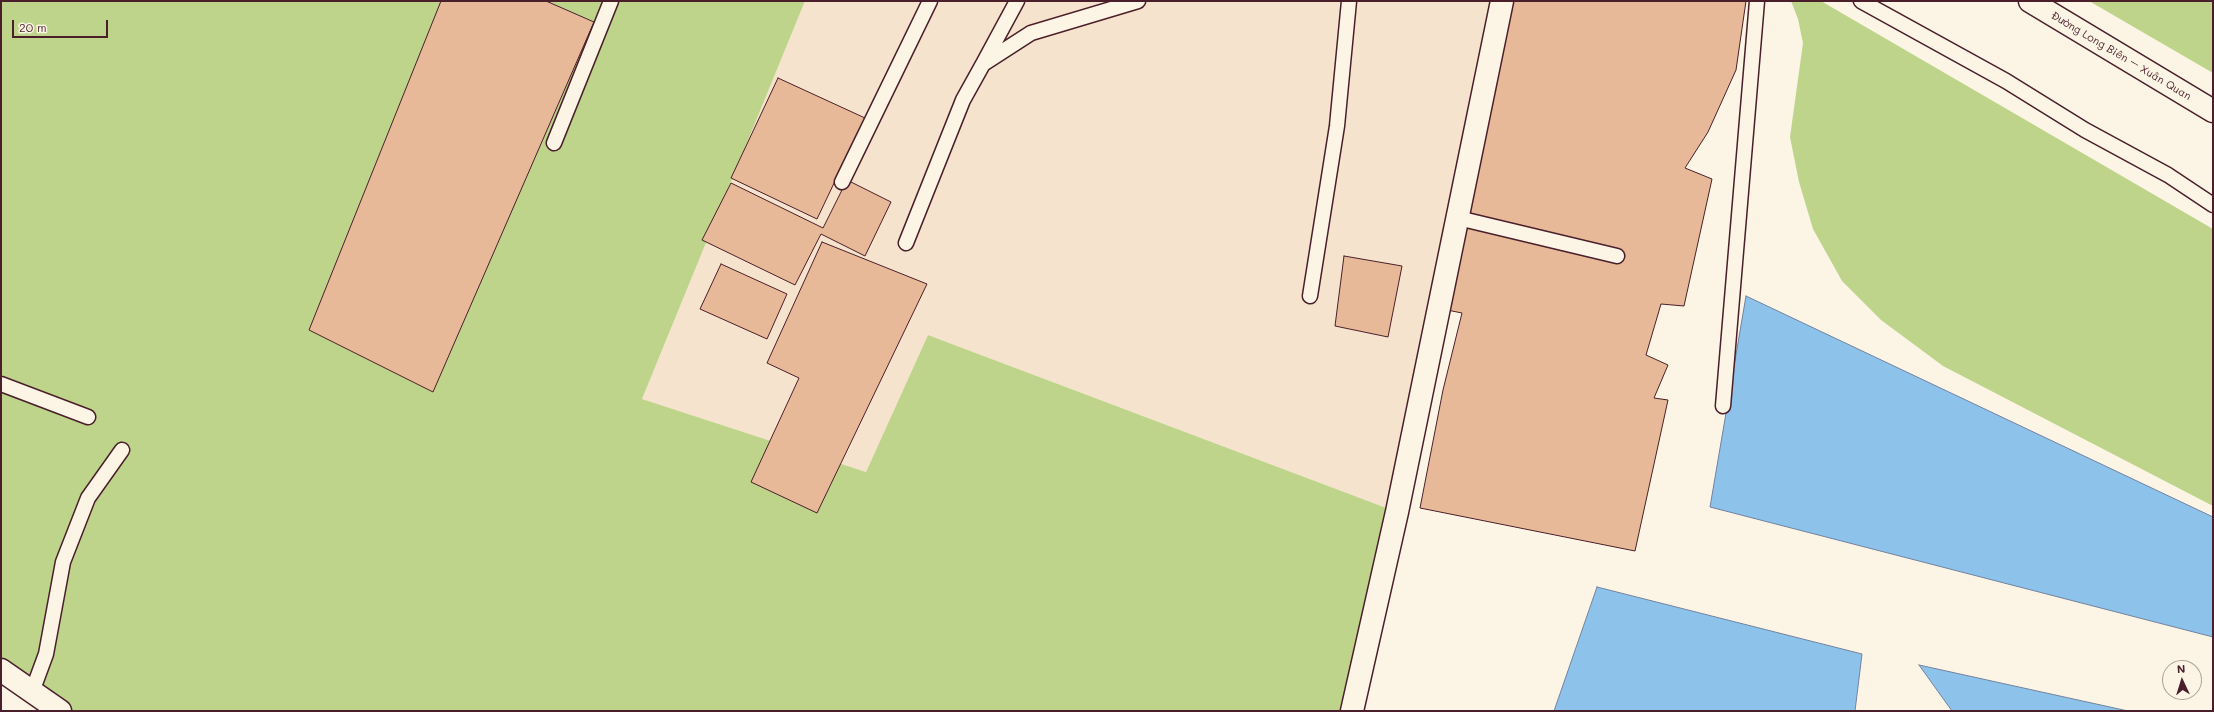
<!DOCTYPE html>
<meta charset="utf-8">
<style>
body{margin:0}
#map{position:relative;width:2214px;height:712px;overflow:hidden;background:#fcf5e5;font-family:Mali,sans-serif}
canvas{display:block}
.frame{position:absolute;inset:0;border:2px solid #4a1f2b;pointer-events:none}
.north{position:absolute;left:2162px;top:660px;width:40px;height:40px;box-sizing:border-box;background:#fcf5e5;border:1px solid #b59f9b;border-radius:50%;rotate:356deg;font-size:11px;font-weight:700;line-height:16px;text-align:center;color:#4a1f2b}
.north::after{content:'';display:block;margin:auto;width:14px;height:18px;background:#4a1f2b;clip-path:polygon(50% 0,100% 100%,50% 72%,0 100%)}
.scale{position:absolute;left:12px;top:20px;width:96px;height:18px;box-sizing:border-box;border:2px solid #4a1f2b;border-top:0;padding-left:5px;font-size:12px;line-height:14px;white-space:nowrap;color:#4a1f2b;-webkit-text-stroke:3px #fcf5e5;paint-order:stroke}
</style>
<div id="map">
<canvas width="2214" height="712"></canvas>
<div class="frame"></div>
<div class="north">N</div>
<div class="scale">20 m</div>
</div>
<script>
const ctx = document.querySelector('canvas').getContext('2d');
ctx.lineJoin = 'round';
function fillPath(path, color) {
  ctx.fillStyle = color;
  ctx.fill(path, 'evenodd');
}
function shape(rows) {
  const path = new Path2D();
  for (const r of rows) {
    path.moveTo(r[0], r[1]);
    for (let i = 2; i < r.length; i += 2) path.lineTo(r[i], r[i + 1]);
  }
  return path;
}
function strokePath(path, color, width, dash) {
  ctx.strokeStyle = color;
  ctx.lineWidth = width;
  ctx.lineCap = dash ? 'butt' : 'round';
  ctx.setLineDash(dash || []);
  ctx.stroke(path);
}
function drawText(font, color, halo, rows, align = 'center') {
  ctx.font = font + ' Mali,sans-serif';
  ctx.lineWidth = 3;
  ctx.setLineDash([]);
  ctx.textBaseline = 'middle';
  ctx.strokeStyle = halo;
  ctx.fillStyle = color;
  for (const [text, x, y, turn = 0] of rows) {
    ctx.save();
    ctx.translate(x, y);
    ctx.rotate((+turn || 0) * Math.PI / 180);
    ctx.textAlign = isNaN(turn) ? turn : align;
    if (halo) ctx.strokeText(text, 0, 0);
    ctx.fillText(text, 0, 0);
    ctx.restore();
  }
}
const built = shape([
 [805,1,1502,1,1397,512,928,335,866,472,642,399]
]);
const green = shape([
 [1,1,805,1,642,399,866,472,928,335,1397,512,1352,711,69,711,1,660],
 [1791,1,1821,1,2213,229,2213,506,1943,366,1881,320,1842,281,1813,229,1799,182,1790,137,1803,43,1798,19],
 [2089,1,2213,1,2213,73]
]);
const water = shape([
 [1746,296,2213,517,2213,637,1710,507,1746,296],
 [1597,587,1862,654,1855,711,1554,711,1597,587],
 [1919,665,2128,711,1952,711,1919,665]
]);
const building = shape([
 [441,1,546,1,594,22,433,392,309,330,441,1],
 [1512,1,1746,1,1736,70,1708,132,1685,168,1712,179,1684,306,1661,304,1646,355,1668,365,1654,398,1668,400,1635,551,1420,508,1443,390,1462,313,1447,310,1512,1],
 [778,78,865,118,817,219,731,178,778,78],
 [847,180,891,202,865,256,821,234,795,285,702,240,731,183,823,228,847,180],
 [822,242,927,284,817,513,751,482,799,378,767,363,822,242],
 [1344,256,1402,266,1388,337,1335,326,1344,256],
 [721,264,787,294,767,339,700,309,721,264]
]);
const service = shape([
 [1861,1,2006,81,2085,130,2168,175,2213,205],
 [984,62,1017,1],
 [554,143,611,1],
 [842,182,930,1],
 [1458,218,1617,256],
 [906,243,963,100,983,64,1031,33,1138,1],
 [1310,296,1337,126,1349,1],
 [1,384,88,417],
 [1723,406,1757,1],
 [32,692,46,654,63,562,88,498,122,450]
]);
const minor = shape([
 [1,670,60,711],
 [1352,711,1397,512,1502,1]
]);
const primary = shape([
 [2030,1,2213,111]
]);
const streetNames = [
 ["Đường Long Biên – Xuân Quan",2121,56,31]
];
fillPath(built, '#f6e3ce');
fillPath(green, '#bed48a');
fillPath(water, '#8dc3eb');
strokePath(water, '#72819e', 1);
fillPath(building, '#e7b998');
strokePath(building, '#4a1f2b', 1);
strokePath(service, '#4a1f2b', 17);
strokePath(minor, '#4a1f2b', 25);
strokePath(primary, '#4a1f2b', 25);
strokePath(service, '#fcf5e5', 14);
strokePath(minor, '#fcf5e5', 22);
strokePath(primary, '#fcf5e5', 22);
drawText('11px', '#4a1f2b', '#fcf5e5', streetNames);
</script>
